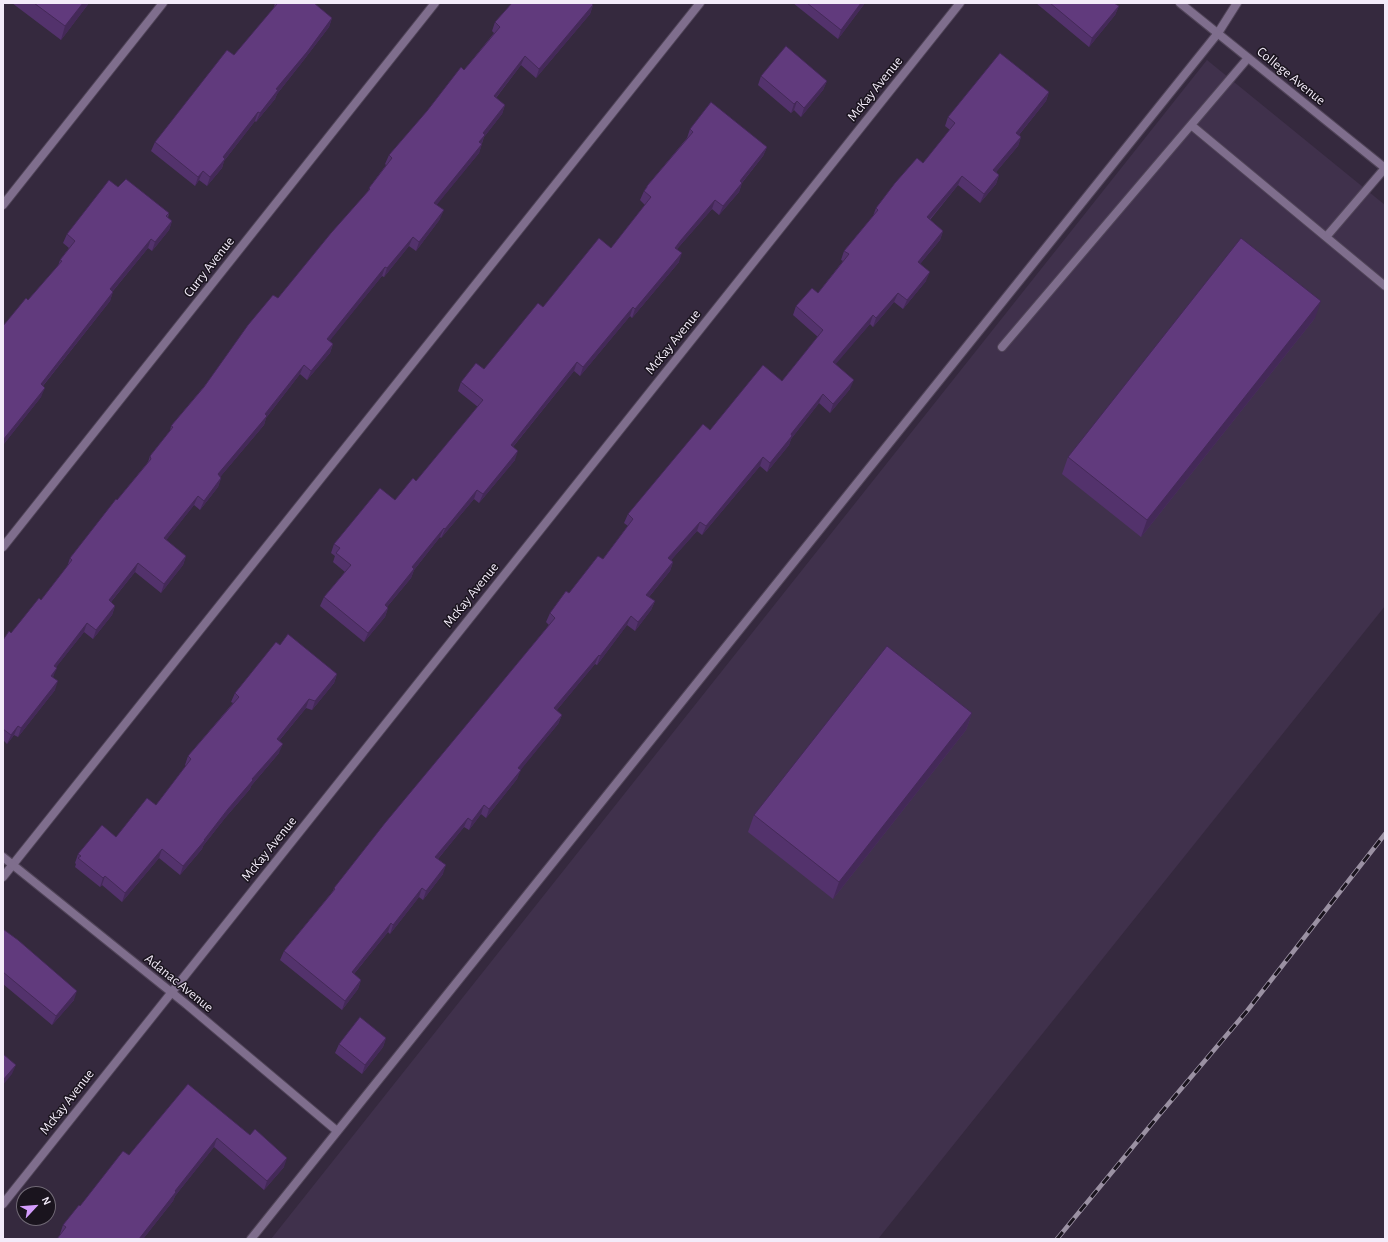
<!DOCTYPE html>
<style>
body{margin:0}
#map{position:relative;width:1388px;height:1242px;overflow:hidden;background:#35293e;font-family:"Alegreya Sans",sans-serif}
canvas{display:block}
.frame{position:absolute;inset:0;border:4px solid #f3ebf9;pointer-events:none}
.north{position:absolute;left:16px;top:1186px;width:40px;height:40px;box-sizing:border-box;background:#1a141e;border:1px solid #716a76;border-radius:50%;rotate:64deg;font-size:11px;font-weight:700;line-height:16px;text-align:center;color:#f3ebf9}
.north::after{content:'';display:block;margin:auto;width:14px;height:18px;background:#d39cfc;clip-path:polygon(50% 0,100% 100%,50% 72%,0 100%)}
</style>
<div id="map">
<canvas width="1388" height="1242"></canvas>
<div class="frame"></div>
<div class="north">N</div>
</div>
<script>
const ctx = document.querySelector('canvas').getContext('2d');
ctx.lineJoin = 'round';
function fillPath(path, color) {
  ctx.fillStyle = color;
  ctx.fill(path, 'evenodd');
}
function shape(rows) {
  const path = new Path2D();
  for (const r of rows) {
    path.moveTo(r[0], r[1]);
    for (let i = 2; i < r.length; i += 2) path.lineTo(r[i], r[i + 1]);
  }
  return path;
}
function strokePath(path, color, width, dash) {
  ctx.strokeStyle = color;
  ctx.lineWidth = width;
  ctx.lineCap = dash ? 'butt' : 'round';
  ctx.setLineDash(dash || []);
  ctx.stroke(path);
}
function drawText(font, color, halo, rows, align = 'center') {
  ctx.font = font + ' "Alegreya Sans",sans-serif';
  ctx.lineWidth = 3;
  ctx.setLineDash([]);
  ctx.textBaseline = 'middle';
  ctx.strokeStyle = halo;
  ctx.fillStyle = color;
  for (const [text, x, y, turn = 0] of rows) {
    ctx.save();
    ctx.translate(x, y);
    ctx.rotate((+turn || 0) * Math.PI / 180);
    ctx.textAlign = isNaN(turn) ? turn : align;
    if (halo) ctx.strokeText(text, 0, 0);
    ctx.fillText(text, 0, 0);
    ctx.restore();
  }
}
const built = shape([
 [1207,60,1385,205,1385,606,878,1239,271,1239]
]);
const service = shape([
 [1248,58,1191,125,1385,286],
 [3,205,163,3],
 [1326,237,1385,168],
 [1002,347,1191,125],
 [3,877,700,3],
 [251,1239,1218,33,1237,3]
]);
const minor = shape([
 [3,547,435,3],
 [3,857,186,1004,337,1131],
 [3,1204,960,3]
]);
const tertiary = shape([
 [1180,3,1385,168]
]);
const rail = shape([
 [1057,1239,1159,1115,1247,1011,1385,834]
]);
const wall = shape([
 [12,3,89,3,61,40],
 [275,3,314,3,332,18,329,27,303,61,277,94,275,99,256,122,255,121,224,161,222,168,207,186,199,180,195,186,151,151,155,142,234,55,273,10],
 [793,3,865,3,838,39],
 [1036,3,1114,3,1119,6,1115,15,1089,47],
 [593,5,590,14,536,78,521,65,496,98,505,105,502,114,484,137,479,153,436,205,440,219,416,251,409,246,384,277,382,276,329,341,333,344,330,353,307,380,300,374,266,418,264,425,220,477,221,478,218,487,200,510,194,505,166,540,186,556,183,565,168,584,161,593,135,572,111,602,115,606,112,615,93,639,84,632,56,667,53,677,55,690,18,737,14,735,7,744,3,740,3,640,11,633,41,600,67,567,70,558,148,462,150,456,170,431,171,426,278,298,368,192,369,188,386,165,385,164,389,155,464,70,494,33,492,31,495,22],
 [761,76,827,81,823,90,801,117,794,110,791,113,758,85],
 [1049,92,1046,101,1019,135,1021,137,1018,146,996,172,999,175,996,184,980,203,958,185,930,220,943,231,940,240,920,264,926,281,903,309,894,302,873,327,870,324,835,364,850,389,830,413,819,403,791,439,789,445,767,472,760,466,702,535,697,531,671,560,673,562,670,571,649,597,655,601,651,610,635,631,627,625,597,665,595,664,556,711,562,715,558,724,520,770,517,779,486,818,481,814,469,830,464,827,438,859,443,874,423,900,419,897,390,934,388,932,354,974,361,980,358,989,342,1010,280,960,284,951,333,891,334,888,549,625,546,622,550,613,603,559,628,526,624,523,628,514,710,430,782,381,818,337,793,315,796,306,818,293,843,261,841,260,844,251,873,216,876,208,923,163,950,130,945,126,948,117],
 [690,129,767,147,763,156,742,183,739,192,719,215,712,209,677,249,679,262,632,318,630,316,580,376,574,371,513,447,515,460,479,503,474,499,441,538,440,537,414,570,411,578,387,607,388,608,385,617,364,642,320,606,324,597,345,572,333,562,335,556,331,553,334,544,395,500,416,481,478,407,458,391,461,382,484,369,543,307,611,248,645,205,640,200,644,191,646,189,647,186,687,138],
 [118,187,169,213,168,218,172,221,169,230,152,251,148,248,113,291,110,301,43,386,41,397,3,445,3,326,28,300,58,266,60,260,69,248,63,243,67,234],
 [1315,318,1141,537,1062,474,1068,457],
 [280,645,337,674,334,683,312,710,306,708,279,741,279,753,251,786,250,789,225,818,203,846,202,849,180,875,159,858,122,902,102,885,100,887,75,867,76,864,75,863,78,854,116,837,156,805,186,766,185,765,188,756,233,703,231,702,235,693],
 [972,713,966,730,833,899,748,832,754,815],
 [3,929,74,1000,52,1025,3,984],
 [386,1038,383,1047,362,1074,335,1053,339,1044],
 [188,1084,284,1167,264,1190,214,1147,175,1196,173,1201,143,1239,57,1239,61,1234,60,1234,63,1225,80,1206,129,1155]
]);
const shadedWall = shape([
 [83,3,89,3,61,40,65,26],
 [861,3,865,3,838,39,841,30],
 [593,5,590,14,536,78,539,69],
 [1119,6,1115,15,1089,47,1092,38],
 [332,18,329,27,303,61,277,94,275,99,256,122,260,113,276,89],
 [525,56,521,65,490,105,494,96],
 [827,81,823,90,801,117,804,108],
 [1049,92,1046,101,1013,142,1016,133],
 [797,101,794,110,791,113,794,104],
 [505,105,502,114,484,137,481,144,479,142,483,133],
 [258,112,255,121,224,161,222,168,207,186,210,177,223,157],
 [1021,137,1018,146,990,179,993,170],
 [482,144,479,153,431,212,434,203],
 [767,147,763,156,736,190,740,181],
 [203,171,199,180,195,186,198,177],
 [999,175,996,184,980,203,984,194],
 [962,176,958,185,924,226,927,217],
 [742,183,739,192,719,215,723,206],
 [715,200,712,209,677,249,672,257,675,248,681,240],
 [444,210,440,219,416,251,419,242],
 [172,221,169,230,152,251,155,242],
 [943,231,940,240,914,271,918,262],
 [413,237,409,246,384,277,387,268],
 [151,239,148,248,107,298,110,289],
 [682,253,679,262,632,318,635,309],
 [385,267,382,276,324,348,327,339],
 [930,272,926,281,903,309,907,300],
 [113,292,110,301,37,393,41,384],
 [898,293,894,302,873,327,876,318],
 [1321,301,1315,318,1141,537,1147,520],
 [633,307,630,316,580,376,583,367],
 [873,315,870,324,830,371,833,362],
 [333,344,330,353,307,380,311,371],
 [577,362,574,371,507,454,511,445],
 [304,365,300,374,266,418,264,425,215,483,218,474],
 [854,380,850,389,830,413,833,404],
 [45,388,41,397,3,445,3,440],
 [823,394,819,403,791,439,789,445,767,472,770,463,791,434],
 [518,451,515,460,479,503,483,494],
 [763,457,760,466,702,535,706,526],
 [221,478,218,487,200,510,204,501],
 [477,490,474,499,441,538,445,529],
 [198,496,194,505,161,547,164,538],
 [700,522,697,531,665,567,668,558],
 [444,528,440,537,414,570,411,578,381,614,385,605,412,567],
 [186,556,183,565,161,593,164,584],
 [673,562,670,571,643,604,646,595],
 [138,563,135,572,105,609,109,600],
 [655,601,651,610,635,631,638,622],
 [115,606,112,615,93,639,96,630],
 [388,608,385,617,364,642,368,633],
 [631,616,627,625,597,665,600,656],
 [87,623,84,632,50,675,54,666],
 [599,655,595,664,551,717,554,708],
 [57,668,53,677,47,685,51,676],
 [337,674,334,683,312,710,315,701],
 [58,681,55,690,18,737,21,728],
 [309,699,306,708,273,748,277,739],
 [972,713,966,730,833,899,839,882],
 [562,715,558,724,515,777,518,768],
 [18,726,14,735,7,744,11,735],
 [283,744,279,753,251,786,250,789,225,818,203,846,202,849,180,875,183,866,204,840,252,779],
 [521,770,517,779,486,818,489,809],
 [484,805,481,814,469,830,472,821],
 [468,818,464,827,432,866,435,857],
 [162,849,159,858,122,902,125,893],
 [446,865,443,874,423,900,426,891],
 [105,876,102,885,100,887,103,878],
 [422,888,419,897,390,934,393,925],
 [391,923,388,932,348,981,352,972],
 [361,980,358,989,342,1010,345,1001],
 [77,991,74,1000,52,1025,56,1016],
 [386,1038,383,1047,362,1074,365,1065],
 [16,1065,12,1074,3,1085,3,1080],
 [217,1138,214,1147,175,1196,173,1201,143,1239,139,1239,175,1191],
 [287,1158,284,1167,264,1190,267,1181]
]);
const building = shape([
 [34,3,83,3,65,26,34,3],
 [276,3,314,3,332,18,307,52,276,89,278,90,260,113,258,112,223,157,225,159,210,177,203,171,198,177,155,142,227,50,234,55,277,4,276,3],
 [512,3,591,3,593,5,539,69,525,56,494,96,505,105,483,133,485,135,479,142,482,144,434,203,444,210,419,242,413,237,387,268,385,267,327,339,333,344,311,371,304,365,265,414,267,416,218,474,221,478,204,501,198,496,164,538,186,556,164,584,138,563,109,600,115,606,96,630,87,623,54,666,57,668,51,676,58,681,21,728,18,726,11,735,3,729,3,640,9,631,11,633,39,598,41,600,72,560,70,558,116,499,117,500,151,459,150,456,173,427,171,426,204,387,248,325,273,295,278,298,331,233,370,189,369,188,392,158,389,155,427,111,461,67,464,70,500,27,495,22,512,3],
 [807,3,861,3,841,30,807,3],
 [1050,3,1114,3,1119,6,1092,38,1050,3],
 [786,46,827,81,804,108,797,101,794,104,761,76,786,46],
 [1000,53,1049,92,1016,133,1021,137,993,170,999,175,984,194,962,176,927,217,943,231,918,262,930,272,907,300,898,293,876,318,873,315,833,362,854,380,833,404,823,394,791,434,792,436,770,463,763,457,706,526,700,522,668,558,673,562,646,595,655,601,638,622,631,616,600,656,599,655,554,708,562,715,518,768,521,770,489,809,484,805,472,821,468,818,435,857,446,865,426,891,422,888,393,925,391,923,352,972,361,980,345,1001,284,951,335,889,334,888,385,823,555,618,550,613,566,591,569,593,598,556,603,559,633,519,628,514,703,424,710,430,763,365,782,381,823,330,796,306,812,288,818,293,849,254,844,251,878,210,876,208,895,183,917,158,923,163,955,123,948,117,1000,53],
 [711,102,767,147,740,181,742,183,723,206,715,200,681,240,675,248,682,253,635,309,633,307,583,367,577,362,511,445,518,451,483,494,477,490,445,529,444,528,412,567,414,569,385,605,388,608,368,633,324,597,351,565,336,553,340,548,334,544,380,488,395,500,413,478,416,481,483,400,461,382,476,363,484,369,538,303,543,307,599,238,611,248,651,197,644,191,647,187,647,186,693,132,690,129,711,102],
 [126,179,169,213,166,216,172,221,155,242,151,239,110,289,113,292,41,384,45,388,3,440,3,326,26,298,28,300,62,261,60,260,75,241,67,234,109,180,118,187,126,179],
 [1241,238,1321,301,1147,520,1068,457,1241,238],
 [288,634,337,674,315,701,309,699,277,739,283,744,252,779,253,780,228,809,204,840,205,840,183,866,162,849,125,893,105,876,103,878,78,858,81,856,78,854,102,825,116,837,147,798,156,805,191,759,188,756,239,697,235,693,276,642,280,645,288,634],
 [887,646,972,713,839,882,754,815,887,646],
 [3,929,18,940,77,991,56,1016,3,972,3,929],
 [360,1017,386,1038,365,1065,339,1044,360,1017],
 [3,1054,16,1065,3,1080,3,1054],
 [188,1084,250,1135,255,1129,287,1158,267,1181,217,1138,175,1191,176,1192,139,1239,57,1239,66,1227,63,1225,79,1205,80,1206,123,1151,129,1155,188,1084]
]);
const streetNames = [
 ["College Avenue",1291,76,39],
 ["McKay Avenue",875,89,-51],
 ["Curry Avenue",209,267,-52],
 ["McKay Avenue",673,342,-51],
 ["McKay Avenue",471,595,-51],
 ["McKay Avenue",269,849,-51],
 ["Adanac Avenue",179,983,39],
 ["McKay Avenue",67,1102,-52]
];
fillPath(built, '#40314c');
strokePath(service, '#504458', 10);
strokePath(minor, '#504458', 10);
strokePath(tertiary, '#504458', 10);
strokePath(service, '#7f6e8d', 8);
strokePath(minor, '#7f6e8d', 8);
strokePath(tertiary, '#7f6e8d', 8);
strokePath(rail, '#9b91a3', 4.5);
strokePath(rail, '#1a141e', 3, [9]);
fillPath(wall, '#53326c');
fillPath(shadedWall, '#442958');
fillPath(building, '#613a7d');
strokePath(building, '#442958', 1);
drawText('14px', '#f3ebf9', '#1a141e', streetNames);
</script>
